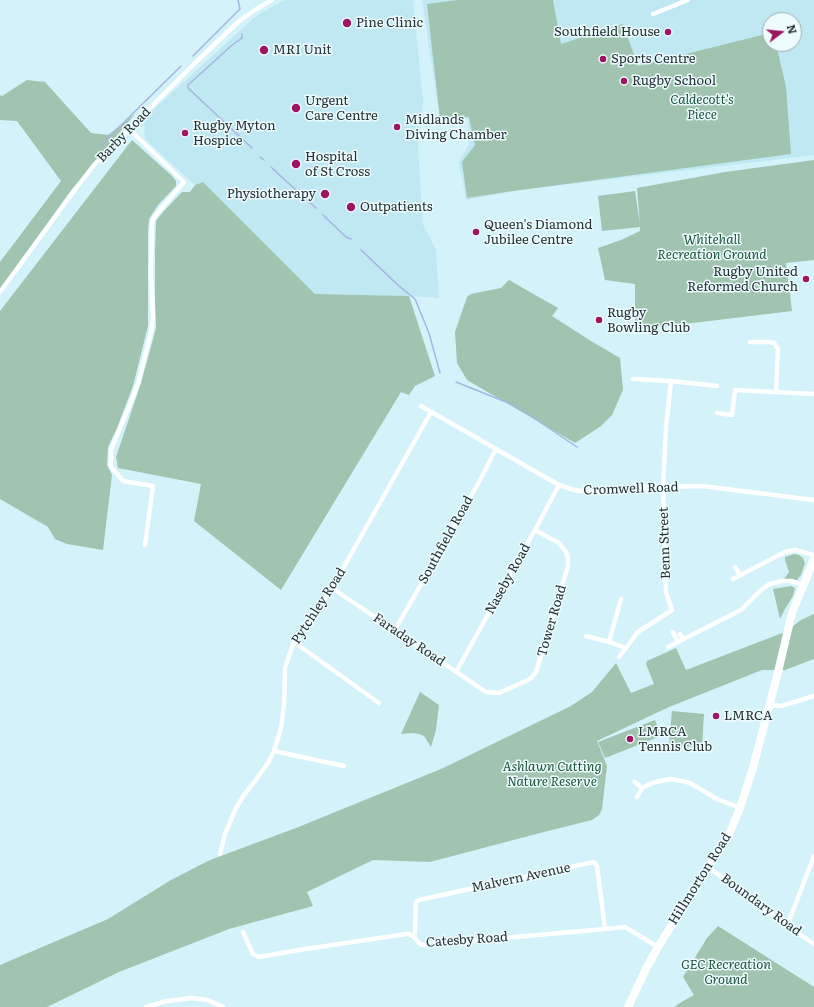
<!DOCTYPE html>
<style>
body{margin:0}
#map{position:relative;width:814px;height:1007px;overflow:hidden;background:#d3f2fa;font-family:Literata,serif}
canvas{display:block}
.north{position:absolute;left:762px;top:12px;width:40px;height:40px;box-sizing:border-box;background:#effcff;border:1px solid #9eabae;border-radius:50%;rotate:74deg;font-size:11px;font-weight:700;line-height:16px;text-align:center;color:#253134}
.north::after{content:'';display:block;margin:auto;width:14px;height:18px;background:#9f1562;clip-path:polygon(50% 0,100% 100%,50% 72%,0 100%)}
</style>
<div id="map">
<canvas width="814" height="1007"></canvas>
<div class="north">N</div>
</div>
<script>
const ctx = document.querySelector('canvas').getContext('2d');
ctx.lineJoin = 'round';
function fillPath(path, color) {
  ctx.fillStyle = color;
  ctx.fill(path, 'evenodd');
}
function shape(rows) {
  const path = new Path2D();
  for (const r of rows) {
    path.moveTo(r[0], r[1]);
    for (let i = 2; i < r.length; i += 2) path.lineTo(r[i], r[i + 1]);
  }
  return path;
}
function strokePath(path, color, width, dash) {
  ctx.strokeStyle = color;
  ctx.lineWidth = width;
  ctx.lineCap = dash ? 'butt' : 'round';
  ctx.setLineDash(dash || []);
  ctx.stroke(path);
}
function drawText(font, color, halo, rows, align = 'center') {
  ctx.font = font + ' Literata,serif';
  ctx.lineWidth = 3;
  ctx.setLineDash([]);
  ctx.textBaseline = 'middle';
  ctx.strokeStyle = halo;
  ctx.fillStyle = color;
  for (const [text, x, y, turn = 0] of rows) {
    ctx.save();
    ctx.translate(x, y);
    ctx.rotate((+turn || 0) * Math.PI / 180);
    ctx.textAlign = isNaN(turn) ? turn : align;
    if (halo) ctx.strokeText(text, 0, 0);
    ctx.fillText(text, 0, 0);
    ctx.restore();
  }
}
const built = shape([
 [284,0,413,0,423,102,418,146,423,225,436,249,439,298,409,296,315,294,203,182,195,185,145,139,144,118,256,16],
 [422,0,814,0,814,155,513,191,466,200,459,162,469,144,468,118,440,119],
 [770,20,794,20,794,44,770,44]
]);
const green = shape([
 [458,0,553,0,561,44,623,24,638,66,770,33,770,44,776,44,786,87,791,154,513,191,467,198,462,162,475,145,469,117,440,119,427,4],
 [27,80,45,82,91,133,108,135,135,114,72,189,0,289,0,262,61,181,17,121,0,120,0,95,2,96],
 [132,140,172,176,176,181,176,186,158,205,149,219,148,233,148,326,133,386,117,428,108,447,107,465,112,475,103,550,67,544,55,539,48,527,0,499,0,311],
 [814,160,814,260,786,263,792,311,635,330,635,284,605,280,598,248,621,240,640,231,640,227,602,231,598,196,635,191,640,224,637,188,725,172],
 [203,182,315,294,409,296,435,376,415,386,409,395,401,392,281,590,194,521,201,484,118,468,116,457,141,383,156,328,155,300,155,252,156,221,163,212,182,192,190,192,195,185],
 [509,280,558,308,552,316,591,341,620,358,623,390,612,415,601,426,575,443,467,380,457,363,455,332,467,297,471,294,501,288],
 [794,554,799,555,803,558,805,563,801,575,797,580,784,579,789,572,785,560,785,557],
 [791,586,795,588,793,596,785,609,780,619,773,589],
 [814,614,814,659,785,670,762,670,669,707,597,741,607,766,602,809,599,815,592,820,540,833,430,862,373,860,307,892,313,906,229,929,119,972,47,1007,0,1007,0,965,108,919,171,880,210,860,296,828,441,769,571,706,592,692,616,663,631,693,654,684,646,664,647,661,676,648,686,670,785,632,801,620],
 [420,692,439,705,436,730,431,747,424,736,419,734,413,733,401,734],
 [672,711,704,714,702,748,669,745],
 [655,720,661,736,605,758,598,742],
 [718,926,814,987,814,1007,674,1007,683,1001,694,995,683,977,707,938]
]);
const stream = shape([
 [242,34,242,38,231,46,188,85,188,88,252,148],
 [193,56,240,9,238,0],
 [100,146,181,66],
 [260,157,264,160],
 [271,167,287,182,301,194,316,208],
 [323,215,346,237,351,239],
 [361,250,399,286,415,299,429,333,440,373],
 [456,382,516,406,577,447]
]);
const minor = shape([
 [653,14,688,0],
 [129,129,184,182,154,217,152,223,151,274,153,319,151,332,138,384,111,450,111,467,123,481,153,486,145,545],
 [0,292,71,195,94,165,129,129,194,64,236,24,242,19,258,8,272,0],
 [750,342,769,342,774,343,778,349,776,392],
 [633,379,671,381],
 [421,406,559,485,574,490,581,491,663,487,702,486,814,500],
 [717,413,732,415,735,390,814,394],
 [735,567,740,575],
 [733,579,785,552,795,550,814,555],
 [332,588,486,692,499,693,528,680,532,677,536,672,568,566,568,558,566,552,559,543,535,530],
 [395,630,479,482,496,449],
 [673,632,678,642],
 [680,634,683,639],
 [586,636,609,642,626,648],
 [294,642,379,703],
 [609,642,621,599],
 [668,647,741,610,762,589,770,584,782,581,791,581,803,585],
 [619,657,638,632,672,610,666,592,663,487,666,427,671,381,717,386],
 [456,672,535,530,559,485],
 [769,705,781,706,814,696],
 [274,751,344,766],
 [635,782,642,788],
 [637,797,642,788,652,783,665,780,671,779,682,781,690,783,717,799,740,808],
 [220,854,225,834,236,808,244,795,255,781,268,763,274,751,281,728,284,705,285,668,294,642,332,588,431,412],
 [708,867,787,926,814,944],
 [787,926,814,856],
 [243,932,253,954,259,957,299,950,406,934,409,934,414,937,420,944,425,945,605,929,625,927,658,947],
 [414,937,415,931,416,902,419,900,589,863,594,862,597,866,605,929],
 [146,1007,167,1001,192,998,208,1000,223,1007]
]);
const trunk = shape([
 [628,1007,646,969,658,947,708,867,728,837,740,808,753,768,777,676,792,613,814,559]
]);
const markers = [
 [347,23,5,"#9f1562"],
 [668,32,4,"#9f1562"],
 [264,50,5,"#9f1562"],
 [603,59,4,"#9f1562"],
 [624,81,4,"#9f1562"],
 [296,108,5,"#9f1562"],
 [397,127,4,"#9f1562"],
 [185,133,4,"#9f1562"],
 [296,164,5,"#9f1562"],
 [325,194,5,"#9f1562"],
 [351,207,5,"#9f1562"],
 [476,232,4,"#9f1562"],
 [806,279,4,"#9f1562"],
 [599,320,4,"#9f1562"],
 [716,716,4,"#9f1562"],
 [630,739,4,"#9f1562"]
];
const poiNames = [
 ["Pine Clinic",356,23],
 ["Southfield House",660,32,"right"],
 ["MRI Unit",273,50],
 ["Sports Centre",611,59],
 ["Rugby School",632,81],
 ["Urgent",305,101],
 ["Care Centre",305,116],
 ["Midlands",405,120],
 ["Diving Chamber",405,135],
 ["Rugby Myton",193,126],
 ["Hospice",193,141],
 ["Hospital",305,157],
 ["of St Cross",305,172],
 ["Physiotherapy",316,194,"right"],
 ["Outpatients",360,207],
 ["Queen's Diamond",484,225],
 ["Jubilee Centre",484,240],
 ["Rugby United",798,272,"right"],
 ["Reformed Church",798,287,"right"],
 ["Rugby",607,313],
 ["Bowling Club",607,328],
 ["LMRCA",724,716],
 ["LMRCA",638,732],
 ["Tennis Club",638,747]
];
const parkNames = [
 ["Caldecott's",702,100],
 ["Piece",702,115],
 ["Whitehall",712,240],
 ["Recreation Ground",712,255],
 ["Ashlawn Cutting",552,767],
 ["Nature Reserve",552,782],
 ["GEC Recreation",726,965],
 ["Ground",726,980]
];
const streetNames = [
 ["Barby Road",124,135,-46],
 ["Cromwell Road",631,489,-2],
 ["Southfield Road",446,540,-61],
 ["Benn Street",665,543,-92],
 ["Naseby Road",508,579,-61],
 ["Pytchley Road",319,606,-57],
 ["Tower Road",552,621,-74],
 ["Faraday Road",409,640,34],
 ["Malvern Avenue",521,878,-12],
 ["Hillmorton Road",700,879,-58],
 ["Boundary Road",761,905,36],
 ["Catesby Road",467,940,-4]
];
fillPath(built, '#bfe8f2');
fillPath(green, '#a0c4af');
strokePath(stream, '#a6b5e0', 1.5);
strokePath(minor, '#fff', 4.5);
strokePath(trunk, '#fff', 8);
for (const [x, y, r, color] of markers) {
  const dot = new Path2D();
  dot.arc(x, y, r, 0, 2 * Math.PI);
  ctx.fillStyle = color;
  ctx.fill(dot);
  strokePath(dot, '#effcff', 1.5);
}
drawText('13px', '#253134', '#effcff', poiNames, 'left');
drawText('italic 13px', '#195338', '#effcff', parkNames);
drawText('13px', '#253134', '#effcff', streetNames);
</script>
